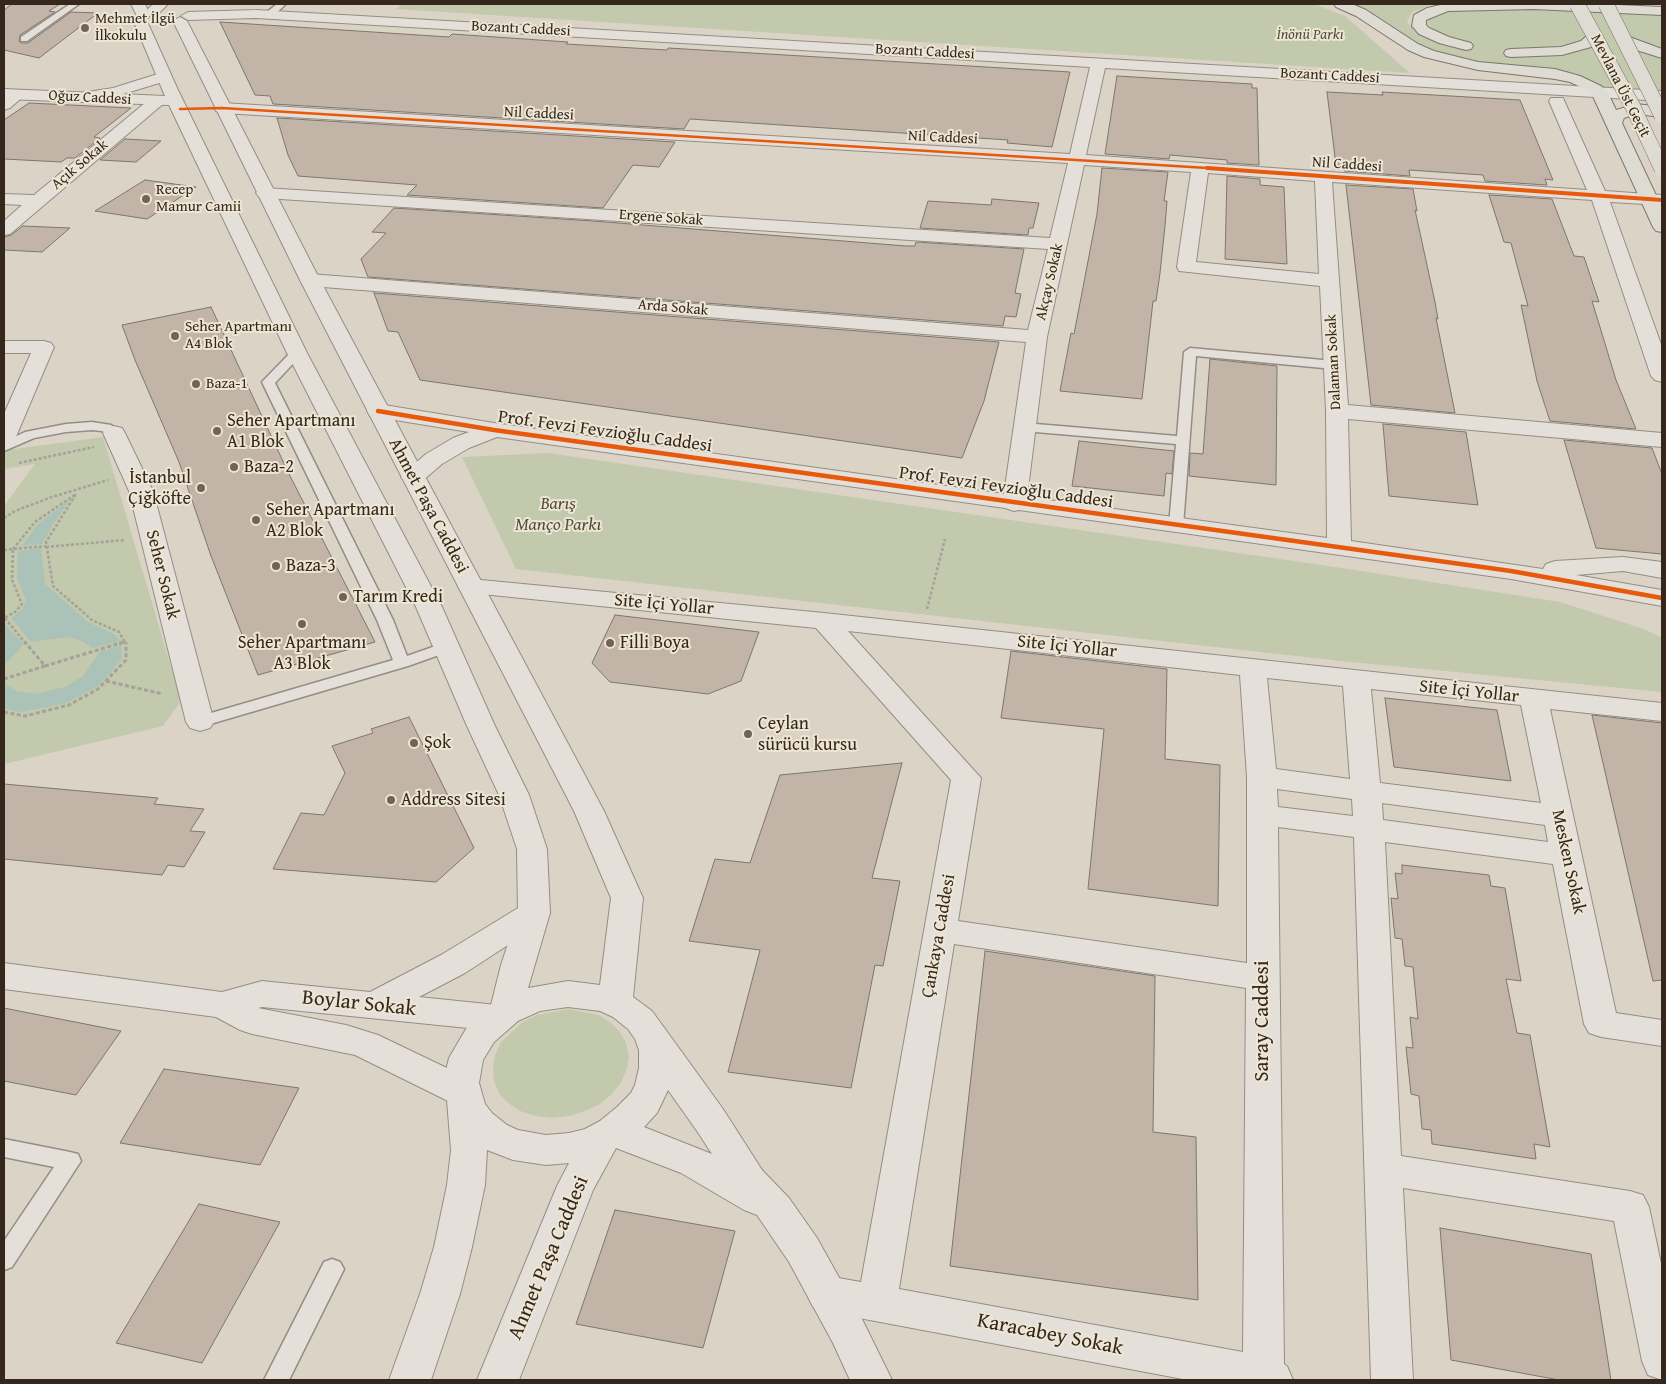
<!DOCTYPE html>
<meta charset="utf-8">
<style>
body{margin:0}
#map{position:relative;width:1666px;height:1384px;overflow:hidden;background:#dbd4c6;font-family:"Gentium Book Plus",serif}
canvas{display:block}
.frame{position:absolute;inset:0;border:5px solid #36271d;pointer-events:none}
</style>
<div id="map">
<canvas width="1666" height="1384"></canvas>
<div class="frame"></div>
</div>
<script>
const ctx = document.querySelector('canvas').getContext('2d');
ctx.lineJoin = 'round';
function fillPath(path, color) {
  ctx.fillStyle = color;
  ctx.fill(path, 'evenodd');
}
function shape(rows) {
  const path = new Path2D();
  for (const r of rows) {
    path.moveTo(r[0], r[1]);
    for (let i = 2; i < r.length; i += 2) path.lineTo(r[i], r[i + 1]);
  }
  return path;
}
function strokePath(path, color, width, dash) {
  ctx.strokeStyle = color;
  ctx.lineWidth = width;
  ctx.lineCap = dash ? 'butt' : 'round';
  ctx.setLineDash(dash || []);
  ctx.stroke(path);
}
function drawText(font, color, halo, rows, align = 'center') {
  ctx.font = font + ' "Gentium Book Plus",serif';
  ctx.lineWidth = 4;
  ctx.setLineDash([]);
  ctx.textBaseline = 'middle';
  ctx.strokeStyle = halo;
  ctx.fillStyle = color;
  for (const [text, x, y, turn = 0] of rows) {
    ctx.save();
    ctx.translate(x, y);
    ctx.rotate((+turn || 0) * Math.PI / 180);
    ctx.textAlign = isNaN(turn) ? turn : align;
    if (halo) ctx.strokeText(text, 0, 0);
    ctx.fillText(text, 0, 0);
    ctx.restore();
  }
}
const green = shape([
 [402,4,1314,4,1345,16,1410,73,396,9],
 [1352,4,1432,4,1412,12,1407,22,1417,33,1430,38,1444,35,1434,31,1427,23,1431,16,1456,8,1530,7,1662,15,1662,93,1606,90,1548,70,1514,65,1482,63,1451,58,1419,47,1366,10],
 [103,437,181,701,163,726,4,764,4,506,35,464,4,469,4,455,7,450],
 [548,453,1335,567,1560,602,1644,629,1662,638,1662,692,1341,661,516,569,462,457],
 [569,1009,599,1015,611,1023,620,1032,626,1043,629,1056,627,1069,621,1082,612,1094,600,1104,585,1111,569,1116,552,1118,535,1116,520,1111,508,1103,499,1093,494,1081,493,1068,495,1055,501,1042,523,1022,537,1015]
]);
const water = shape([
 [71,499,53,524,42,544,22,546,39,523],
 [41,548,45,584,88,622,112,633,121,641,93,648,82,641,67,637,31,642,11,618,23,609,26,600,17,578,18,551],
 [4,624,24,644,4,665],
 [121,645,122,659,97,687,66,703,48,707,19,712,4,708,4,683,16,691,35,694,65,687,83,676,100,652]
]);
const building = shape([
 [12,4,60,4,49,11,55,12,20,35,19,41,21,43,28,43,71,12,98,13,39,58,4,50,4,10,12,4],
 [220,22,449,37,452,34,568,42,566,44,667,50,668,48,1070,72,1052,147,1007,143,1008,140,690,119,684,129,273,104,270,96,255,95,220,22],
 [1117,76,1252,84,1252,88,1257,88,1259,165,1227,163,1227,160,1170,155,1169,159,1105,154,1117,76],
 [1327,92,1383,95,1382,92,1520,100,1553,180,1545,179,1547,185,1485,181,1483,175,1409,170,1410,176,1344,171,1343,165,1336,165,1327,92],
 [29,103,131,108,94,137,100,138,75,158,67,158,61,162,4,159,4,120,29,103],
 [277,118,675,142,659,167,633,165,603,208,407,195,417,185,298,176,288,155,277,118],
 [125,139,161,141,136,162,100,160,125,139],
 [1102,168,1168,172,1164,201,1167,201,1165,226,1160,273,1156,301,1153,301,1142,399,1060,391,1071,333,1074,334,1080,303,1097,214,1102,168],
 [1227,176,1260,179,1260,185,1284,187,1287,264,1225,259,1227,176],
 [145,180,196,187,147,219,95,211,145,180],
 [1346,185,1413,189,1417,211,1415,210,1435,302,1438,319,1436,318,1455,413,1371,405,1346,185],
 [1489,195,1552,199,1574,256,1584,257,1599,302,1592,301,1603,337,1616,380,1636,429,1550,421,1537,381,1521,305,1528,306,1519,273,1511,243,1504,242,1489,195],
 [992,199,1039,203,1033,228,1029,228,1028,235,920,228,928,201,991,205,992,199],
 [394,208,593,221,906,246,915,246,916,242,1024,249,1015,293,1021,294,1016,317,1005,316,1003,326,368,277,361,259,386,233,372,232,394,208],
 [23,226,70,228,42,252,4,250,4,237,11,235,23,226],
 [374,293,999,342,984,401,962,458,420,380,398,332,388,331,374,293],
 [211,307,288,472,375,642,258,675,211,556,179,462,135,360,122,325,211,307],
 [1210,359,1277,366,1276,485,1189,476,1190,453,1203,454,1210,359],
 [1383,424,1466,432,1478,505,1389,496,1383,424],
 [1564,440,1652,448,1662,474,1662,554,1596,548,1564,440],
 [1079,441,1174,451,1172,474,1166,473,1164,496,1072,486,1079,441],
 [615,615,759,632,741,681,708,694,610,682,592,663,615,615],
 [1011,651,1167,669,1165,759,1220,765,1218,906,1088,889,1104,729,1001,718,1011,651],
 [1385,698,1497,710,1511,781,1394,767,1385,698],
 [1592,715,1662,723,1662,980,1653,981,1592,715],
 [409,717,474,848,436,882,273,869,301,813,324,815,345,773,332,746,373,733,371,729,409,717],
 [902,763,872,878,900,881,883,966,875,965,851,1088,728,1072,760,950,689,941,715,859,750,863,780,775,902,763],
 [4,784,158,798,154,804,204,809,190,831,205,832,184,867,168,865,162,875,4,859,4,784],
 [1402,865,1489,875,1491,886,1505,888,1521,981,1506,979,1517,1033,1530,1035,1550,1147,1534,1144,1536,1159,1432,1144,1431,1130,1422,1129,1419,1096,1411,1094,1406,1047,1413,1048,1410,1017,1418,1019,1413,967,1405,966,1402,939,1395,938,1391,898,1398,899,1395,873,1402,874,1402,865],
 [985,951,1155,976,1153,1132,1196,1137,1198,1300,950,1266,985,951],
 [4,1008,24,1012,121,1031,76,1095,4,1081,4,1008],
 [164,1069,299,1088,260,1165,120,1143,164,1069],
 [199,1204,280,1222,202,1363,116,1343,199,1204],
 [615,1210,735,1231,703,1348,576,1324,615,1210],
 [1440,1228,1591,1254,1611,1380,1559,1380,1451,1360,1440,1228]
]);
const pathFar1 = shape([
 [19,463,94,447],
 [4,518,15,511,52,497,108,480],
 [46,547,125,540],
 [13,549,35,522,76,494,46,542,53,586,92,620,119,632,126,644],
 [14,549,46,546],
 [4,550,13,549,12,580,22,604,15,612,4,618],
 [927,609,945,539],
 [5,618,26,644],
 [119,644,125,642]
]);
const path = shape([
 [45,666,124,642],
 [4,679,45,666,25,642],
 [106,681,163,694],
 [4,712,25,716,69,705,98,689,126,660,126,642]
]);
const service = shape([
 [70,4,79,4,27,41,21,41,21,37,70,4],
 [277,4,286,4,273,16,267,16,267,12,277,4],
 [1190,348,1334,361,1340,365,1334,369,1196,356,1183,526,1181,529,1171,529,1169,526,1176,444,1024,431,1017,427,1024,423,1177,436,1184,352,1190,348],
 [297,349,303,353,275,383,393,620,407,656,447,642,453,644,455,647,453,650,408,666,200,727,194,726,192,722,194,718,393,660,377,620,262,382,293,350,297,349],
 [92,422,111,425,121,433,114,437,102,431,92,430,66,432,34,438,4,451,4,442,25,432,66,424,92,422],
 [4,1139,70,1152,78,1154,81,1161,12,1267,4,1270,4,1241,54,1167,4,1157,4,1139],
 [332,1259,340,1262,344,1269,289,1380,264,1380,324,1262,332,1259]
]);
const minor = shape([
 [131,4,145,4,150,15,148,18,138,18,131,4],
 [256,10,1662,91,1662,101,1105,68,1086,155,1587,190,1549,101,1551,98,1563,98,1605,191,1662,195,1662,205,1610,202,1662,347,1662,382,1655,380,1651,376,1592,200,1332,182,1348,405,1662,433,1662,447,1348,419,1351,541,1543,569,1546,564,1555,561,1623,557,1662,562,1662,578,1623,571,1576,575,1662,590,1662,606,1511,579,1019,510,1014,511,1005,508,497,437,469,448,442,464,421,482,413,484,405,482,401,477,405,472,426,454,453,438,469,432,370,416,367,411,370,406,378,404,494,423,1004,494,1026,342,310,286,303,284,300,280,303,276,310,274,1028,330,1048,249,265,198,259,197,256,193,259,189,265,188,1050,238,1068,163,222,113,216,111,214,108,216,105,222,103,1070,154,1090,67,256,18,188,20,181,16,188,12,256,10],
 [1084,165,1191,172,1177,267,1179,271,1320,286,1326,411,1327,538,1027,497,1047,337,1084,165],
 [1208,173,1315,181,1319,274,1196,262,1208,173],
 [164,72,169,74,172,77,169,80,120,95,80,102,75,100,72,97,75,94,113,88,164,72],
 [17,90,22,92,25,95,10,108,4,110,4,98,17,90],
 [157,96,163,98,165,101,163,104,10,234,4,235,4,221,22,205,4,204,4,194,34,195,151,98,157,96],
 [4,341,44,341,51,343,54,347,15,439,12,444,4,446,4,414,31,353,4,353,4,341],
 [114,426,122,428,125,433,153,491,214,722,210,728,200,731,190,728,186,722,129,491,103,433,106,428,114,426],
 [471,579,824,613,1662,703,1662,721,1550,709,1616,1013,1662,1020,1662,1046,1601,1037,1589,1033,1584,1024,1553,864,1385,842,1401,1156,1630,1191,1643,1195,1649,1207,1662,1268,1662,1380,1648,1375,1642,1361,1614,1221,1403,1188,1413,1380,1371,1380,1354,837,1278,827,1284,1364,1287,1366,1293,1380,1188,1380,827,1312,813,1307,807,1294,813,1281,827,1276,861,1282,951,780,816,628,462,592,458,587,462,582,471,579],
 [848,631,1240,675,1247,777,1247,963,958,921,981,778,848,631],
 [1267,678,1343,686,1350,779,1276,769,1267,678],
 [1371,689,1521,705,1541,803,1380,783,1371,689],
 [1277,789,1352,799,1353,816,1278,807,1277,789],
 [1382,803,1545,825,1548,842,1383,820,1382,803],
 [954,944,1246,988,1243,1352,899,1289,954,944],
 [534,901,545,905,550,913,545,921,465,973,419,997,497,1005,509,1009,514,1018,509,1027,497,1031,262,1007,258,1008,346,1025,378,1035,476,1082,481,1092,476,1102,463,1106,450,1102,355,1055,252,1034,240,1030,216,1017,4,989,4,963,222,992,262,981,370,992,441,955,523,905,534,901]
]);
const tertiary = shape([
 [153,4,168,4,157,15,147,15,145,12,153,4],
 [180,17,187,21,320,280,604,811,643,898,633,997,652,1011,723,1109,762,1170,789,1198,817,1238,861,1317,892,1380,850,1380,833,1343,789,1262,757,1215,744,1210,681,1173,616,1148,593,1190,519,1380,477,1380,557,1186,569,1163,546,1165,513,1160,487,1150,485,1185,472,1247,460,1294,431,1380,389,1380,420,1294,434,1247,447,1185,451,1150,447,1100,443,1083,449,1058,470,1022,491,1005,501,965,518,913,517,849,499,795,467,726,416,607,287,353,169,105,4,99,4,89,165,96,134,22,136,19,146,19,178,90,307,353,442,607,495,726,529,795,547,849,550,913,528,988,568,981,600,985,611,898,574,811,300,280,173,21,180,17],
 [568,1007,600,1011,613,1017,628,1029,635,1039,639,1050,639,1068,635,1085,631,1093,617,1107,600,1121,585,1129,569,1133,546,1135,518,1130,507,1125,492,1113,485,1104,479,1083,483,1060,494,1042,518,1021,540,1011,568,1007],
 [668,1090,697,1131,712,1154,644,1127,657,1113,668,1090]
]);
const trunk = shape([
 [1334,4,1352,4,1366,10,1418,44,1434,51,1478,62,1555,69,1580,76,1601,86,1608,93,1616,110,1636,104,1662,107,1662,117,1636,114,1624,118,1622,123,1662,208,1662,232,1656,231,1653,227,1591,92,1570,82,1555,79,1478,70,1424,57,1408,50,1356,16,1336,7,1334,4],
 [1445,4,1597,4,1662,7,1662,15,1534,9,1448,11,1426,20,1426,25,1429,28,1449,37,1471,43,1473,46,1471,49,1466,50,1439,43,1419,34,1412,26,1414,15,1427,8,1445,4],
 [1595,32,1600,33,1602,36,1591,47,1562,55,1511,57,1506,56,1504,53,1506,50,1511,49,1561,47,1581,41,1590,33,1595,32],
 [1624,35,1662,49,1662,58,1633,49,1619,42,1617,39,1619,36,1624,35]
]);
const trunkBridge = shape([
 [1577,4,1633,107,1662,169],
 [1606,4,1662,116]
]);
const cyclewayFar2 = shape([
 [180,109,222,108,1224,169]
]);
const cyclewayFar1 = shape([
 [1207,168,1662,200]
]);
const cycleway = shape([
 [378,411,494,430,1511,571,1662,598]
]);
const markers = [
 [85,28,5,"#706458"],
 [146,199,5,"#706458"],
 [175,336,5,"#706458"],
 [196,384,5,"#706458"],
 [217,431,5,"#706458"],
 [234,467,5,"#706458"],
 [201,488,5,"#706458"],
 [256,520,5,"#706458"],
 [276,566,5,"#706458"],
 [343,597,5,"#706458"],
 [302,624,5,"#706458"],
 [610,643,5,"#706458"],
 [748,734,5,"#706458"],
 [414,743,5,"#706458"],
 [391,800,5,"#706458"]
];
const farPoinames = [
 ["Mehmet İlgü",95,19],
 ["İlkokulu",95,36],
 ["Recep",156,190],
 ["Mamur Camii",156,207],
 ["Seher Apartmanı",185,327],
 ["A4 Blok",185,344],
 ["Baza-1",206,384]
];
const farStreetnames = [
 ["Bozantı Caddesi",521,29,3],
 ["Bozantı Caddesi",925,52,3],
 ["Bozantı Caddesi",1330,76,3],
 ["Mevlana Üst Geçit",1620,86,63],
 ["Oğuz Caddesi",90,98,3],
 ["Nil Caddesi",539,114,3],
 ["Nil Caddesi",943,138,3],
 ["Açık Sokak",80,165,-40],
 ["Nil Caddesi",1347,165,4],
 ["Ergene Sokak",661,218,4],
 ["Akçay Sokak",1050,282,-77],
 ["Arda Sokak",673,308,5],
 ["Dalaman Sokak",1334,362,-93]
];
const farParknames = [
 ["İnönü Parkı",1310,35]
];
const poiNames = [
 ["Seher Apartmanı",227,421],
 ["A1 Blok",227,442],
 ["Baza-2",244,467],
 ["İstanbul",191,478,"right"],
 ["Çiğköfte",191,499,"right"],
 ["Seher Apartmanı",266,510],
 ["A2 Blok",266,531],
 ["Baza-3",286,566],
 ["Tarım Kredi",353,597],
 ["Seher Apartmanı",302,643,"center"],
 ["A3 Blok",302,664,"center"],
 ["Filli Boya",620,643],
 ["Ceylan",758,724],
 ["sürücü kursu",758,745],
 ["Şok",424,743],
 ["Address Sitesi",401,800]
];
const streetNames = [
 ["Prof. Fevzi Fevzioğlu Caddesi",605,432,8],
 ["Prof. Fevzi Fevzioğlu Caddesi",1006,488,8],
 ["Ahmet Paşa Caddesi",428,506,62],
 ["Seher Sokak",162,575,76],
 ["Site İçi Yollar",664,605,5],
 ["Site İçi Yollar",1067,647,6],
 ["Site İçi Yollar",1469,692,6],
 ["Mesken Sokak",1568,862,78],
 ["Çankaya Caddesi",939,936,-80]
];
const parkNames = [
 ["Barış",558,504],
 ["Manço Parkı",558,525]
];
const nearStreetnames = [
 ["Boylar Sokak",359,1004,6],
 ["Saray Caddesi",1263,1021,-90],
 ["Ahmet Paşa Caddesi",549,1258,-67],
 ["Karacabey Sokak",1050,1335,11]
];
fillPath(green, '#c2c9ac');
fillPath(water, '#aac2b7');
fillPath(building, '#c3b4a8');
strokePath(building, '#7c766d', 1);
strokePath(service, '#948d84', 3);
strokePath(minor, '#948d84', 2);
strokePath(tertiary, '#948d84', 2);
strokePath(trunk, '#7c766d', 2);
strokePath(pathFar1, '#a5a19b', 2.5, [3, 2]);
strokePath(path, '#a5a19b', 3, [4, 2.5]);
fillPath(service, '#e4e0d9');
fillPath(minor, '#e4e0d9');
fillPath(tertiary, '#e4e0d9');
fillPath(trunk, '#dedbd3');
strokePath(trunkBridge, '#7c766d', 16, []);
strokePath(trunkBridge, '#dedbd3', 15);
strokePath(cyclewayFar2, '#e8590c', 2.5);
strokePath(cyclewayFar1, '#e8590c', 4);
strokePath(cycleway, '#e8590c', 4.5);
for (const [x, y, r, color] of markers) {
  const dot = new Path2D();
  dot.arc(x, y, r, 0, 2 * Math.PI);
  ctx.fillStyle = color;
  ctx.fill(dot);
  strokePath(dot, '#ede6d4', 2);
}
drawText('15px', '#36271d', '#ede6d4', farPoinames, 'left');
drawText('15px', '#36271d', '#ede6d4', farStreetnames);
drawText('italic 15px', '#544d3b', '#ede6d4', farParknames);
drawText('18px', '#36271d', '#ede6d4', poiNames, 'left');
drawText('18px', '#36271d', '#ede6d4', streetNames);
drawText('italic 18px', '#544d3b', '#ede6d4', parkNames);
drawText('21px', '#36271d', '#ede6d4', nearStreetnames);
</script>
